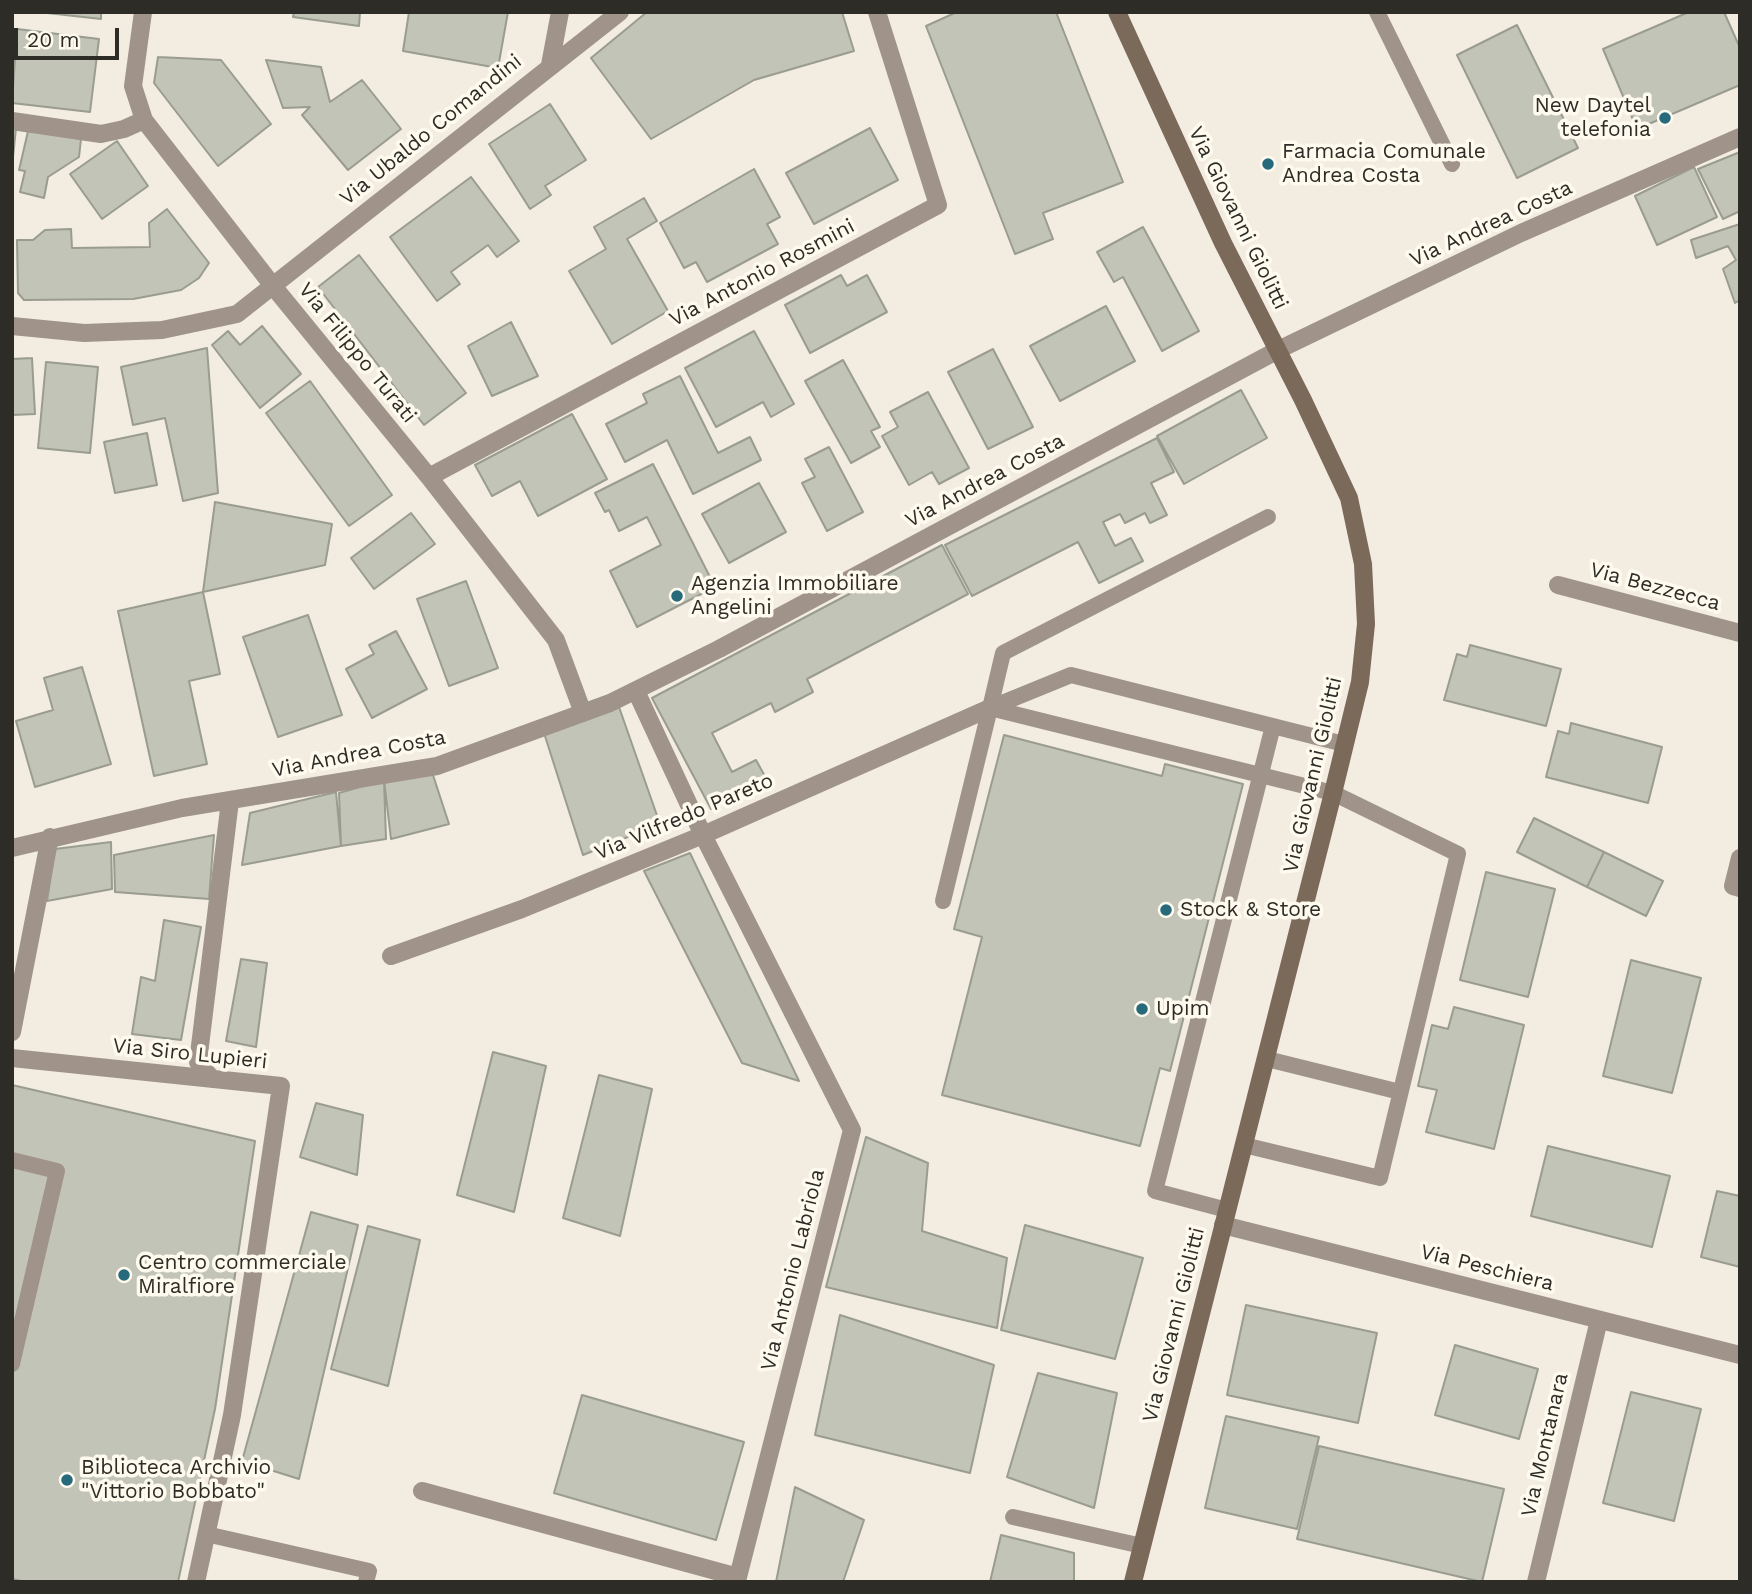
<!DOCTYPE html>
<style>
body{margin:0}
#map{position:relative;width:1752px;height:1594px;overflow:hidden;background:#f2ece1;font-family:"Work Sans",sans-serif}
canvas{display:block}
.frame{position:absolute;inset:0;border:14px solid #2d2c27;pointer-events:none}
.scale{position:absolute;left:14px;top:28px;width:105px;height:32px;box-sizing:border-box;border:4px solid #2d2c27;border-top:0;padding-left:9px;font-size:21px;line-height:24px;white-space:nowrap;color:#2d2c27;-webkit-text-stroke:5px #fffaee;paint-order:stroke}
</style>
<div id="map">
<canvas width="1752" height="1594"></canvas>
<div class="frame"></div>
<div class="scale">20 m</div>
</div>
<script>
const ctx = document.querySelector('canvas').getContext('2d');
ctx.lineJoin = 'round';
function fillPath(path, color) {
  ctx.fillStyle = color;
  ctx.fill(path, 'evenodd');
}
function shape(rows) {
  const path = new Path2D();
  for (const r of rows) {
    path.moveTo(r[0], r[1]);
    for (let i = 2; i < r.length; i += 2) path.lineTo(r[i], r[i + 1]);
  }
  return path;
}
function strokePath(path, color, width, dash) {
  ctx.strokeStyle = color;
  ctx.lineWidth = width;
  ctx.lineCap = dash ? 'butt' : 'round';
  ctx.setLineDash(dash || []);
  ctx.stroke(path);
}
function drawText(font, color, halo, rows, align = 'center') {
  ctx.font = font + ' "Work Sans",sans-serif';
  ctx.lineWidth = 7;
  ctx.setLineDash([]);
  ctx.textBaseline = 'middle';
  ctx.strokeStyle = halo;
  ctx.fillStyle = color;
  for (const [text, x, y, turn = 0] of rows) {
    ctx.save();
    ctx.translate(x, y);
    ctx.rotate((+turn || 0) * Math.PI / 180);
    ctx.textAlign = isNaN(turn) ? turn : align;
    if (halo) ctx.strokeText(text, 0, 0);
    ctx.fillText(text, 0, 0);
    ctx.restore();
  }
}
const building = shape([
 [38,12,101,12,101,19,38,12],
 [294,12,360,12,359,26,293,17,294,12],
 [409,12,508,12,498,68,403,51,409,12],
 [647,12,842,12,854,51,754,80,651,139,591,58,647,12],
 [957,12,1056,12,1123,182,1043,213,1053,239,1015,254,926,26,957,12],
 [1689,12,1724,12,1740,48,1740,85,1637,129,1603,49,1689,12],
 [1517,25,1578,148,1517,178,1457,55,1517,25],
 [17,29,99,39,90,112,12,103,17,29],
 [158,57,221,60,271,124,218,166,154,83,158,57],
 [266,60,321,67,330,102,362,80,401,129,348,170,302,115,310,107,283,108,266,60],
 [550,104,586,160,545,186,551,195,530,209,489,144,550,104],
 [12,127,16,128,12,167,12,127],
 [29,127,81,139,79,157,48,177,44,198,20,192,25,171,19,170,29,127],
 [870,128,898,180,814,224,786,173,870,128],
 [117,141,148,186,102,219,70,174,117,141],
 [1740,152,1740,211,1723,219,1698,169,1740,152],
 [1694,167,1717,217,1657,245,1635,196,1694,167],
 [754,169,780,217,767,224,778,244,707,282,696,262,684,268,660,223,754,169],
 [471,177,519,241,497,257,488,245,451,272,460,284,437,301,390,237,471,177],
 [644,198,657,221,627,239,668,311,612,344,569,271,606,249,594,227,644,198],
 [167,209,209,263,199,278,181,290,133,299,24,300,18,293,17,240,33,240,45,230,71,229,72,248,150,247,149,223,167,209],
 [1740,224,1740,300,1735,303,1723,269,1736,260,1728,246,1696,258,1691,240,1740,224],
 [1143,227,1199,331,1162,351,1123,277,1114,282,1097,252,1143,227],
 [359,255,466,393,424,425,318,287,359,255],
 [841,275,847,286,867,275,887,312,810,353,785,305,841,275],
 [1106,306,1135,361,1060,401,1030,346,1106,306],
 [511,322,538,376,492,396,468,346,511,322],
 [262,326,301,374,260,408,212,345,228,331,240,345,262,326],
 [754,331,794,404,771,417,763,402,716,427,685,368,754,331],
 [207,348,218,493,183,501,165,418,133,425,121,367,207,348],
 [993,349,1033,427,988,449,948,372,993,349],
 [32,358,35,414,12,415,12,359,32,358],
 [843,360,880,427,871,431,880,447,851,463,805,381,843,360],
 [46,362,98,367,90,453,38,448,46,362],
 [680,376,718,453,750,437,761,460,693,494,667,440,625,462,606,424,647,403,643,394,680,376],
 [310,381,392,495,349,526,266,413,310,381],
 [1241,390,1267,438,1184,484,1157,436,1241,390],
 [928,392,969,468,939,484,932,472,909,485,882,436,898,427,890,412,928,392],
 [572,414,607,479,538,516,520,481,492,496,475,465,572,414],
 [147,433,157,485,115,493,104,442,147,433],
 [1157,438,1174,472,1151,483,1167,515,1150,523,1145,513,1125,523,1120,514,1103,522,1115,546,1131,538,1143,561,1099,583,1078,542,972,596,945,545,1157,438],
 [829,447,863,512,827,531,802,483,815,477,805,459,829,447],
 [653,464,715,587,637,627,610,571,661,545,647,517,619,531,609,510,605,512,595,493,653,464],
 [759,483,786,532,729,563,702,514,759,483],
 [215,502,332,524,325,565,203,592,215,502],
 [411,513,435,544,374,589,351,558,411,513],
 [942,545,968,594,807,679,813,692,775,712,771,703,712,733,732,772,756,760,767,780,711,809,652,698,942,545],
 [466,581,498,668,449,686,417,599,466,581],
 [203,592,220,674,189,681,207,764,154,776,118,611,203,592],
 [308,615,342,715,278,737,243,637,308,615],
 [396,631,427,689,372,718,346,669,374,654,369,645,396,631],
 [1470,645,1561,669,1546,726,1444,700,1457,654,1467,657,1470,645],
 [82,667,111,764,35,787,16,721,53,710,44,678,82,667],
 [619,707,660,824,583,855,544,733,619,707],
 [1571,723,1662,747,1648,803,1546,777,1558,731,1569,734,1571,723],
 [1004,735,1162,776,1165,764,1243,784,1170,1071,1160,1068,1140,1146,942,1095,982,937,954,929,1004,735],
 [432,772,449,824,391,839,384,780,432,772],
 [384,780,386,839,341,846,339,793,384,780],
 [336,792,341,846,242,865,250,813,336,792],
 [1534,818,1604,852,1587,887,1517,852,1534,818],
 [214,835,209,899,115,892,114,855,214,835],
 [111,842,112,889,47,901,55,849,111,842],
 [1604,852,1663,881,1646,916,1587,887,1604,852],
 [690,853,799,1081,742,1063,644,871,690,853],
 [1486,872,1555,889,1528,997,1460,980,1486,872],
 [164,920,201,927,181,1040,132,1034,141,977,155,981,164,920],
 [241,959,267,963,256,1047,226,1041,241,959],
 [1631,960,1701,978,1672,1093,1603,1076,1631,960],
 [1454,1007,1524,1025,1494,1149,1426,1132,1437,1090,1418,1086,1432,1025,1448,1029,1454,1007],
 [493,1052,546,1066,514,1212,457,1195,493,1052],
 [599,1075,652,1089,620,1236,563,1218,599,1075],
 [12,1085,255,1141,215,1409,178,1582,26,1582,12,1579,12,1085],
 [316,1103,363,1115,357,1175,300,1157,316,1103],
 [866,1137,928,1163,922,1231,1007,1258,997,1328,826,1287,866,1137],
 [1548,1146,1670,1176,1652,1247,1531,1216,1548,1146],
 [1717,1191,1740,1196,1740,1267,1701,1257,1717,1191],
 [311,1212,358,1225,299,1479,242,1461,311,1212],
 [1025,1225,1143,1258,1115,1359,1001,1330,1025,1225],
 [368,1226,420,1240,388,1386,331,1369,368,1226],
 [1246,1305,1377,1333,1358,1423,1227,1395,1246,1305],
 [840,1315,994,1365,970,1473,815,1435,840,1315],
 [1455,1345,1538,1369,1519,1439,1435,1415,1455,1345],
 [1038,1373,1117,1393,1094,1508,1007,1477,1038,1373],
 [1631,1392,1701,1409,1674,1521,1603,1503,1631,1392],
 [582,1395,744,1442,716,1540,554,1493,582,1395],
 [1226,1416,1319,1437,1297,1529,1205,1508,1226,1416],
 [1319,1446,1504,1489,1482,1582,1297,1539,1319,1446],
 [795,1487,864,1520,843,1582,776,1582,795,1487],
 [1001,1535,1074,1553,1074,1582,990,1582,1001,1535]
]);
const lane = shape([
 [1377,12,1452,164],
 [943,901,990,708,1071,675,1344,744],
 [1267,1059,1400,1092],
 [1244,1145,1380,1178,1458,854,1333,793,990,708,1003,653,1268,517],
 [12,1160,57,1171,12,1364],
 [1227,1210,1155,1191,1273,726],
 [1013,1517,1142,1546],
 [206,1534,369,1571,366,1582]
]);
const street = shape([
 [143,12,133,86,144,120,273,286,429,477,556,640,583,713],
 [550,65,560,12],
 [12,121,101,134,124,129,144,120],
 [12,326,84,333,162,330,237,314,620,12],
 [429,477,938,205,877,12],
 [1558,585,1740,633],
 [12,848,182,808,437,766,610,703,719,649,1278,350,1521,233,1740,137],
 [1740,858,1733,886,1740,888],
 [391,956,522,909,703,835,990,708],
 [12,1032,50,837],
 [12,1058,281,1086,232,1415,196,1582],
 [212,1079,198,1062,230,801],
 [1223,1225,1740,1355],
 [422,1491,738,1577,852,1130,703,835,636,691],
 [1536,1582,1599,1320]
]);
const secondary = shape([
 [1117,12,1223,243,1303,400,1349,498,1363,564,1366,624,1360,682,1333,793,1133,1582]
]);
const markers = [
 [1665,118,7,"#266a7b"],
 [1268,164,7,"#266a7b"],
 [677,596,7,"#266a7b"],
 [1166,910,7,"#266a7b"],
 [1142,1009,7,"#266a7b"],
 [124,1275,7,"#266a7b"],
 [67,1480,7,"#266a7b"]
];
const poiNames = [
 ["New Daytel",1651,106,"right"],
 ["telefonia",1651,130,"right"],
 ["Farmacia Comunale",1282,152],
 ["Andrea Costa",1282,176],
 ["Agenzia Immobiliare",691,584],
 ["Angelini",691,608],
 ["Stock & Store",1180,910],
 ["Upim",1156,1009],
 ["Centro commerciale",138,1263],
 ["Miralfiore",138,1287],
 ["Biblioteca Archivio",81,1468],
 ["\"Vittorio Bobbato\"",81,1492]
];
const streetNames = [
 ["Via Ubaldo Comandini",431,130,-39],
 ["Via Giovanni Giolitti",1238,218,64],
 ["Via Andrea Costa",1491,224,-25],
 ["Via Antonio Rosmini",762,273,-28],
 ["Via Filippo Turati",357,353,51],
 ["Via Andrea Costa",985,481,-28],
 ["Via Bezzecca",1655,587,15],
 ["Via Andrea Costa",359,754,-11],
 ["Via Giovanni Giolitti",1313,775,-77],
 ["Via Vilfredo Pareto",684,817,-23],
 ["Via Siro Lupieri",190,1054,6],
 ["Via Peschiera",1487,1268,14],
 ["Via Antonio Labriola",793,1270,-76],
 ["Via Giovanni Giolitti",1174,1325,-76],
 ["Via Montanara",1545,1445,-77]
];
fillPath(building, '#c3c4b8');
strokePath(building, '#9a9c90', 2);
strokePath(lane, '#a09389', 16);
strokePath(street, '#a09389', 18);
strokePath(secondary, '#7b695a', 18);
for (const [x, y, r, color] of markers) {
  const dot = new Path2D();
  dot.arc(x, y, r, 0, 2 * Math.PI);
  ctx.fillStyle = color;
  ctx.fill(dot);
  strokePath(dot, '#fffaee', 2.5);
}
drawText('21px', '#2d2c27', '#fffaee', poiNames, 'left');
drawText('21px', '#2d2c27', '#fffaee', streetNames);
</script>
